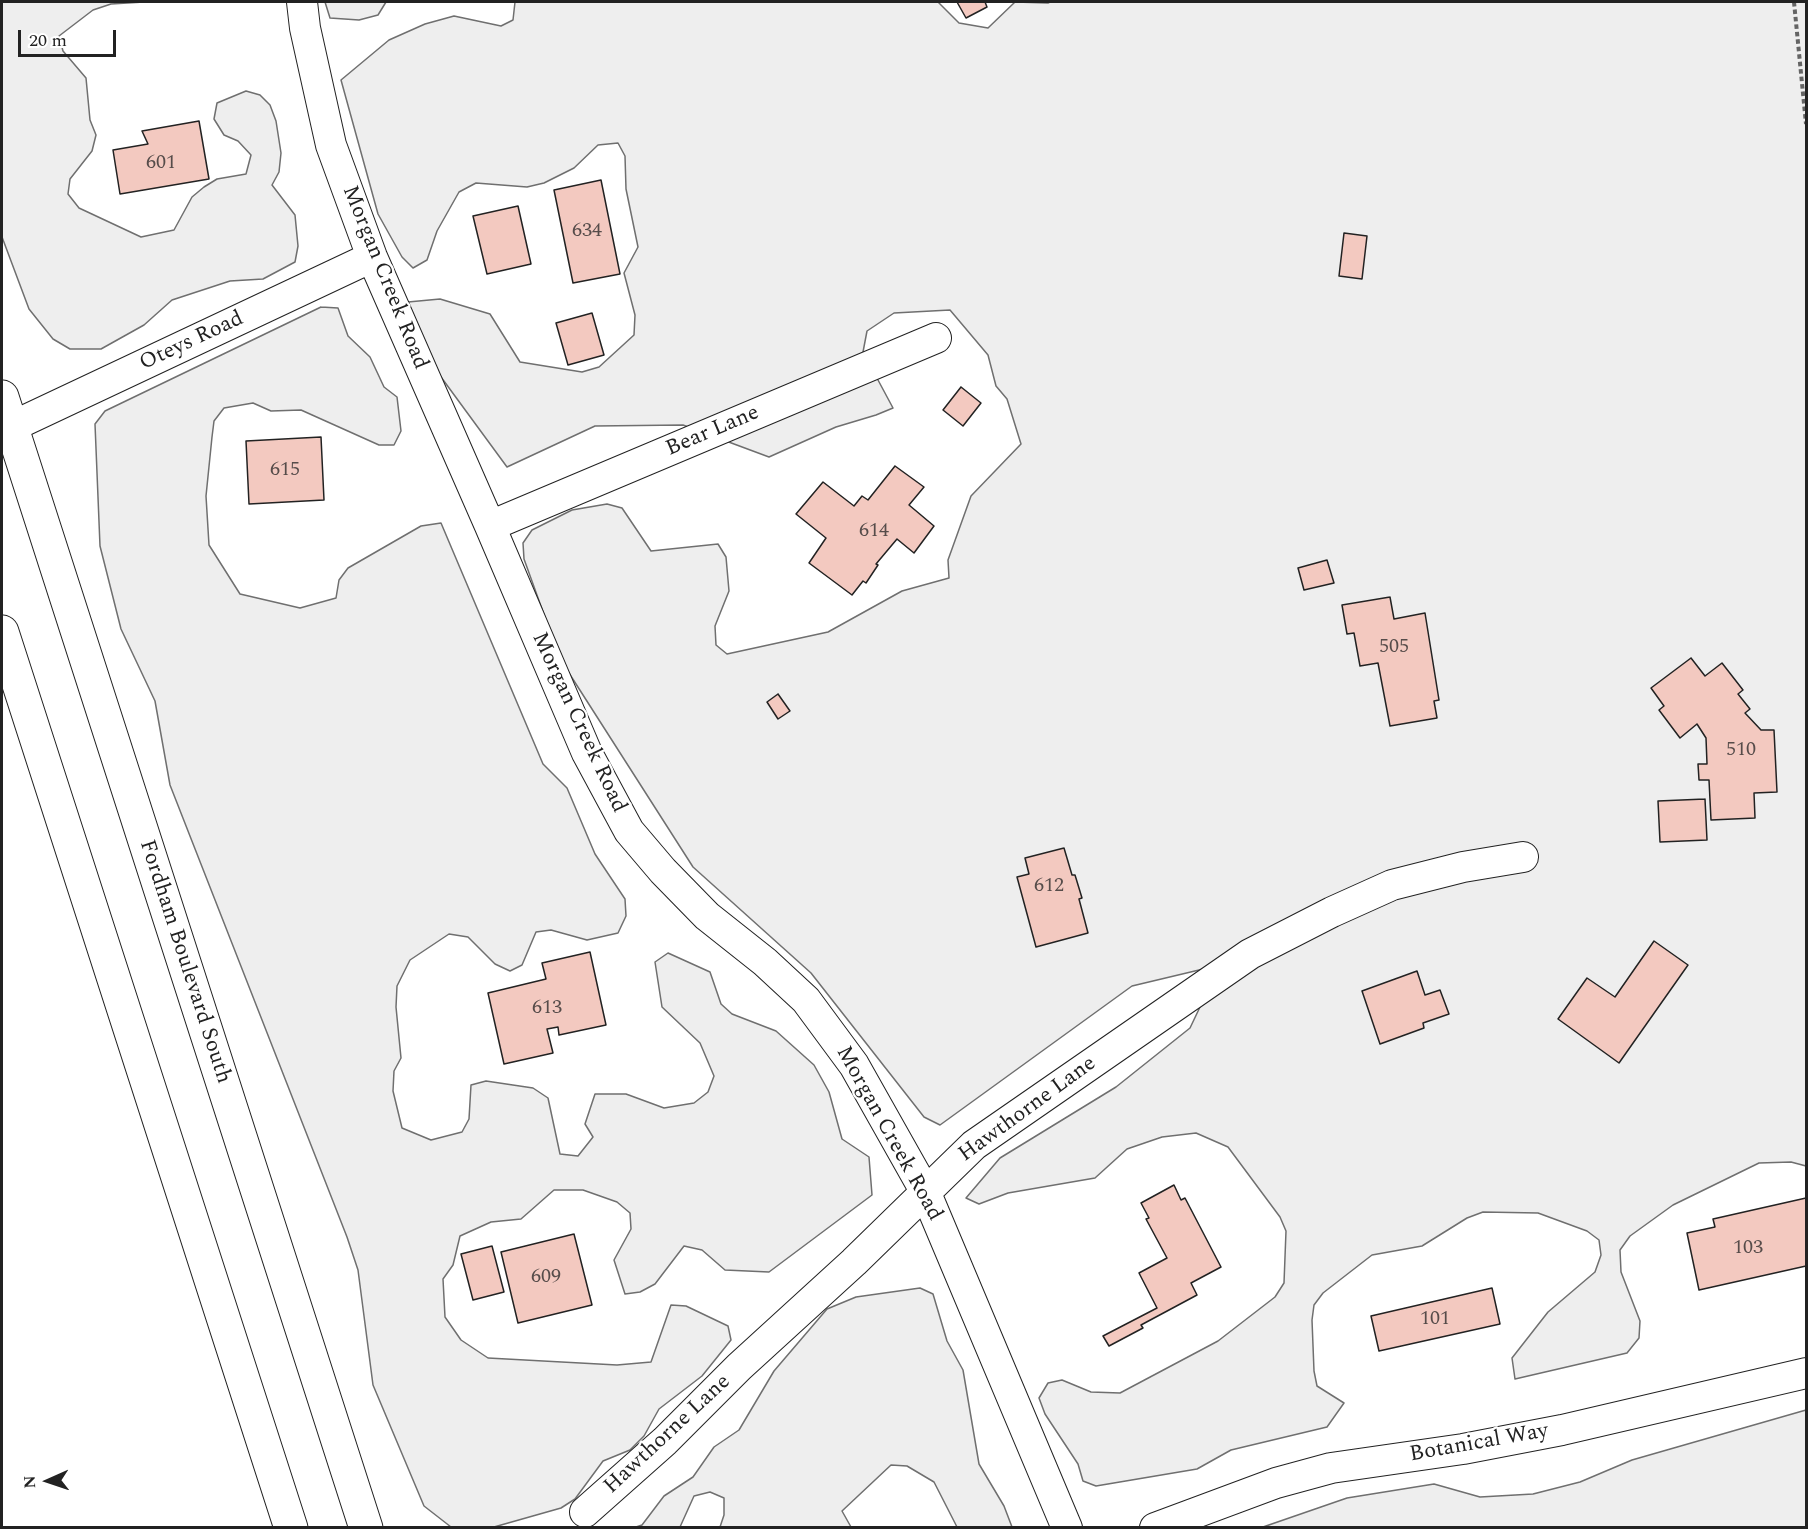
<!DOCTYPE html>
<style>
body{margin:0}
#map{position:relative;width:1808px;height:1529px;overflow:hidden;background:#fff;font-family:Spectral,serif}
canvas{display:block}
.frame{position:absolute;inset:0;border:3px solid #222;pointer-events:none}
.north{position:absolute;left:18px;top:1451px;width:60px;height:60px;-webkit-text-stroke:4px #fff;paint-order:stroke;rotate:267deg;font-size:16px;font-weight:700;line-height:24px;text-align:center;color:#222}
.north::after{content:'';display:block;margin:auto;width:21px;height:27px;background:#222;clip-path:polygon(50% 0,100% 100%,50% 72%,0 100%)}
.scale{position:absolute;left:18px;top:30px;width:98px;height:27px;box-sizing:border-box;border:3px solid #222;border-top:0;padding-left:8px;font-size:18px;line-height:21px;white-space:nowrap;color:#222;-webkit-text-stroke:4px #fff;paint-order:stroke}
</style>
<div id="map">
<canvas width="1808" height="1529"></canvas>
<div class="frame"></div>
<div class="north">N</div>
<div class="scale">20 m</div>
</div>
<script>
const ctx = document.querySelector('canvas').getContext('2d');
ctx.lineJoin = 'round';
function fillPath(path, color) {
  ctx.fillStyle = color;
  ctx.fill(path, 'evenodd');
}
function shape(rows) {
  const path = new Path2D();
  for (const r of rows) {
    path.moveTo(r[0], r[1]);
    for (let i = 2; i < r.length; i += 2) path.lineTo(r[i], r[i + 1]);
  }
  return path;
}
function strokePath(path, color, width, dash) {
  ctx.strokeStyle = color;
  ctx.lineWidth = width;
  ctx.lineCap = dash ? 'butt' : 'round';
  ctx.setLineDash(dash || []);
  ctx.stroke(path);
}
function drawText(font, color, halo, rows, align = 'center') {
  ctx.font = font + ' Spectral,serif';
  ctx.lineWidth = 4.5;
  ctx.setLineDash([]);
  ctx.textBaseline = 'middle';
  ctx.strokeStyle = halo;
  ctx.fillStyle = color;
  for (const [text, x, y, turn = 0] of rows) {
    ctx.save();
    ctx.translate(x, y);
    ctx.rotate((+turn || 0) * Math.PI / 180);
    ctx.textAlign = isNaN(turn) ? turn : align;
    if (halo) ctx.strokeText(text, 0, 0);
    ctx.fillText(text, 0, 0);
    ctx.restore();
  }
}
const green = shape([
 [2,2,144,2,111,4,93,10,59,36,63,51,86,78,90,120,96,135,92,151,70,179,68,194,79,208,141,237,174,230,192,197,204,187,217,179,246,174,251,155,238,141,224,135,214,119,217,103,246,91,260,95,270,105,276,121,281,153,279,172,272,185,295,215,298,246,295,262,263,279,230,281,172,300,144,325,101,349,70,349,53,339,29,309,2,237,2,2],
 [325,2,386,2,378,15,359,20,330,18,325,2],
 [515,2,938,2,959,23,988,28,1015,2,1048,3,1050,2,1806,2,1806,1166,1791,1162,1759,1163,1673,1205,1630,1236,1620,1250,1621,1272,1640,1321,1639,1338,1627,1353,1515,1379,1512,1358,1548,1312,1595,1272,1601,1255,1599,1240,1587,1231,1538,1213,1483,1212,1467,1218,1422,1246,1372,1255,1323,1293,1314,1305,1312,1320,1314,1371,1317,1386,1344,1403,1327,1427,1231,1450,1197,1469,1096,1486,1083,1481,1078,1464,1045,1414,1039,1398,1048,1383,1062,1380,1091,1392,1120,1393,1218,1341,1275,1297,1284,1283,1286,1231,1280,1217,1228,1147,1196,1133,1162,1137,1127,1149,1095,1178,1008,1193,979,1204,966,1198,1000,1158,1116,1087,1190,1028,1220,965,1132,986,940,1125,924,1117,811,973,693,867,560,659,524,559,523,543,532,530,572,510,607,504,622,508,651,551,718,544,726,557,729,591,715,626,716,645,727,654,828,632,902,591,949,578,948,560,971,496,1021,444,1007,399,996,386,988,355,950,310,894,313,867,331,863,352,893,408,876,415,836,427,769,457,683,425,595,426,507,467,419,347,407,317,408,302,440,299,490,314,520,362,582,372,599,367,634,335,635,315,624,273,638,247,626,189,625,156,618,143,598,145,574,168,544,183,527,187,476,183,459,192,437,231,427,260,413,268,402,257,378,214,341,80,389,40,425,24,454,16,501,26,513,20,515,2],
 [321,307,338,308,348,336,370,357,384,387,397,397,401,431,394,445,379,445,301,410,271,411,253,403,224,408,214,421,212,437,206,496,209,545,240,594,300,608,336,598,339,580,348,568,421,526,441,523,543,764,567,788,595,854,625,899,626,916,618,933,587,940,551,930,536,932,522,965,510,971,495,964,468,937,449,934,410,960,397,986,396,1007,401,1058,394,1071,393,1091,402,1128,431,1140,462,1132,469,1119,471,1085,486,1081,533,1088,548,1098,560,1154,578,1156,593,1137,585,1124,595,1094,626,1094,664,1108,694,1103,708,1092,714,1076,700,1043,662,1007,655,962,668,953,710,972,721,1004,732,1014,776,1031,814,1065,829,1092,842,1139,869,1157,872,1195,769,1272,725,1270,702,1250,684,1246,655,1284,640,1292,625,1294,614,1260,631,1229,630,1213,617,1202,583,1190,554,1190,521,1219,491,1222,460,1236,453,1265,443,1279,445,1317,461,1340,488,1358,617,1365,651,1362,671,1305,686,1306,728,1326,731,1340,702,1376,659,1409,644,1436,630,1450,603,1461,575,1499,561,1508,494,1527,451,1527,424,1506,373,1385,358,1270,347,1237,170,785,155,701,121,629,100,546,95,424,105,411,321,307],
 [920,1288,933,1294,947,1341,963,1370,979,1464,1004,1506,1012,1527,957,1527,934,1482,907,1466,891,1465,842,1511,851,1527,720,1527,724,1515,724,1498,710,1492,694,1496,680,1527,636,1527,642,1525,664,1496,693,1477,714,1447,739,1430,774,1371,827,1309,856,1297,920,1288],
 [1806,1410,1806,1527,1263,1527,1347,1498,1434,1484,1480,1497,1533,1494,1580,1482,1632,1460,1806,1410]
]);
const building = shape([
 [957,2,985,2,987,7,966,18,957,2],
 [199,121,209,179,120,194,113,150,148,144,142,131,199,121],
 [601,180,620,274,573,283,554,190,601,180],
 [518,206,531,264,487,274,473,216,518,206],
 [1344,233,1367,236,1362,279,1339,276,1344,233],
 [592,313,604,355,568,365,556,323,592,313],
 [961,387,981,403,963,426,943,410,961,387],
 [321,437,324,500,249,504,246,441,321,437],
 [895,466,924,487,909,505,934,526,914,553,897,539,876,564,878,565,866,583,863,581,852,595,809,563,826,538,796,514,823,482,854,506,862,496,868,500,895,466],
 [1327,560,1334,583,1304,590,1298,568,1327,560],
 [1390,597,1394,619,1425,613,1439,700,1434,701,1437,718,1390,726,1378,663,1360,666,1354,633,1347,634,1342,605,1390,597],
 [1691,658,1705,676,1722,663,1743,690,1738,694,1750,709,1745,713,1761,730,1774,730,1777,792,1754,793,1755,818,1711,820,1709,780,1699,780,1698,764,1707,764,1706,738,1697,724,1680,738,1659,710,1664,706,1651,688,1691,658],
 [778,694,790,711,778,719,767,702,778,694],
 [1705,799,1707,840,1660,842,1658,801,1705,799],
 [1064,848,1072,875,1075,875,1082,898,1079,899,1088,933,1036,947,1017,877,1029,874,1025,858,1064,848],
 [1654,941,1688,965,1619,1063,1558,1019,1587,978,1615,997,1654,941],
 [590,952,606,1025,559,1035,558,1027,547,1029,553,1053,504,1064,488,993,546,979,542,963,590,952],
 [1417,971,1425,995,1440,990,1449,1014,1423,1023,1424,1028,1380,1044,1362,991,1417,971],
 [1174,1185,1181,1200,1185,1198,1221,1267,1191,1283,1197,1295,1141,1325,1143,1328,1109,1346,1103,1336,1157,1308,1139,1273,1167,1258,1146,1219,1149,1218,1141,1203,1174,1185],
 [1806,1198,1806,1266,1699,1290,1687,1233,1715,1227,1713,1219,1806,1198],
 [574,1234,592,1305,518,1323,501,1252,574,1234],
 [492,1246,504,1292,473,1300,461,1254,492,1246],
 [1492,1288,1500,1324,1379,1351,1371,1316,1492,1288]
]);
const path = shape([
 [1794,2,1806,124]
]);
const street = shape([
 [302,2,305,28,331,145,372,257,490,526,587,753,629,831,663,871,707,916,765,962,806,1000,854,1065,925,1191,1067,1528],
 [11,427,372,257],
 [490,526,936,338],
 [585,1512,665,1441,739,1367,854,1262,974,1145,1250,954,1332,912,1392,885,1463,867,1523,857],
 [1155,1528,1276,1483,1331,1468,1463,1449,1562,1430,1806,1373]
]);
const highway = shape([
 [2,397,366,1528],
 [2,632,291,1528]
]);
const numberNames = [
 ["601",161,164],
 ["634",587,232],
 ["615",285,471],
 ["614",874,532],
 ["505",1394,648],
 ["510",1741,751],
 ["612",1049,887],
 ["613",547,1009],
 ["103",1748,1249],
 ["609",546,1278],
 ["101",1435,1320]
];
const streetNames = [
 ["Morgan Creek Road",384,278,68],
 ["Oteys Road",192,342,-25],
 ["Bear Lane",713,432,-23],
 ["Morgan Creek Road",578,723,65],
 ["Fordham Boulevard South",184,962,72],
 ["Hawthorne Lane",1028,1110,-36],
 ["Morgan Creek Road",888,1134,61],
 ["Hawthorne Lane",668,1435,-43],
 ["Botanical Way",1479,1444,-10]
];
fillPath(green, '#eee');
strokePath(green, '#6f6f6f', 1.5);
fillPath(building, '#f3c9c0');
strokePath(building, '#222', 1.5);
strokePath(street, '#222', 32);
strokePath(highway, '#222', 35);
strokePath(path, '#646464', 4, [4.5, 3]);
strokePath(street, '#fff', 30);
strokePath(highway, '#fff', 33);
drawText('20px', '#564c4a', null, numberNames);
drawText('22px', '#222', '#fff', streetNames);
</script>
